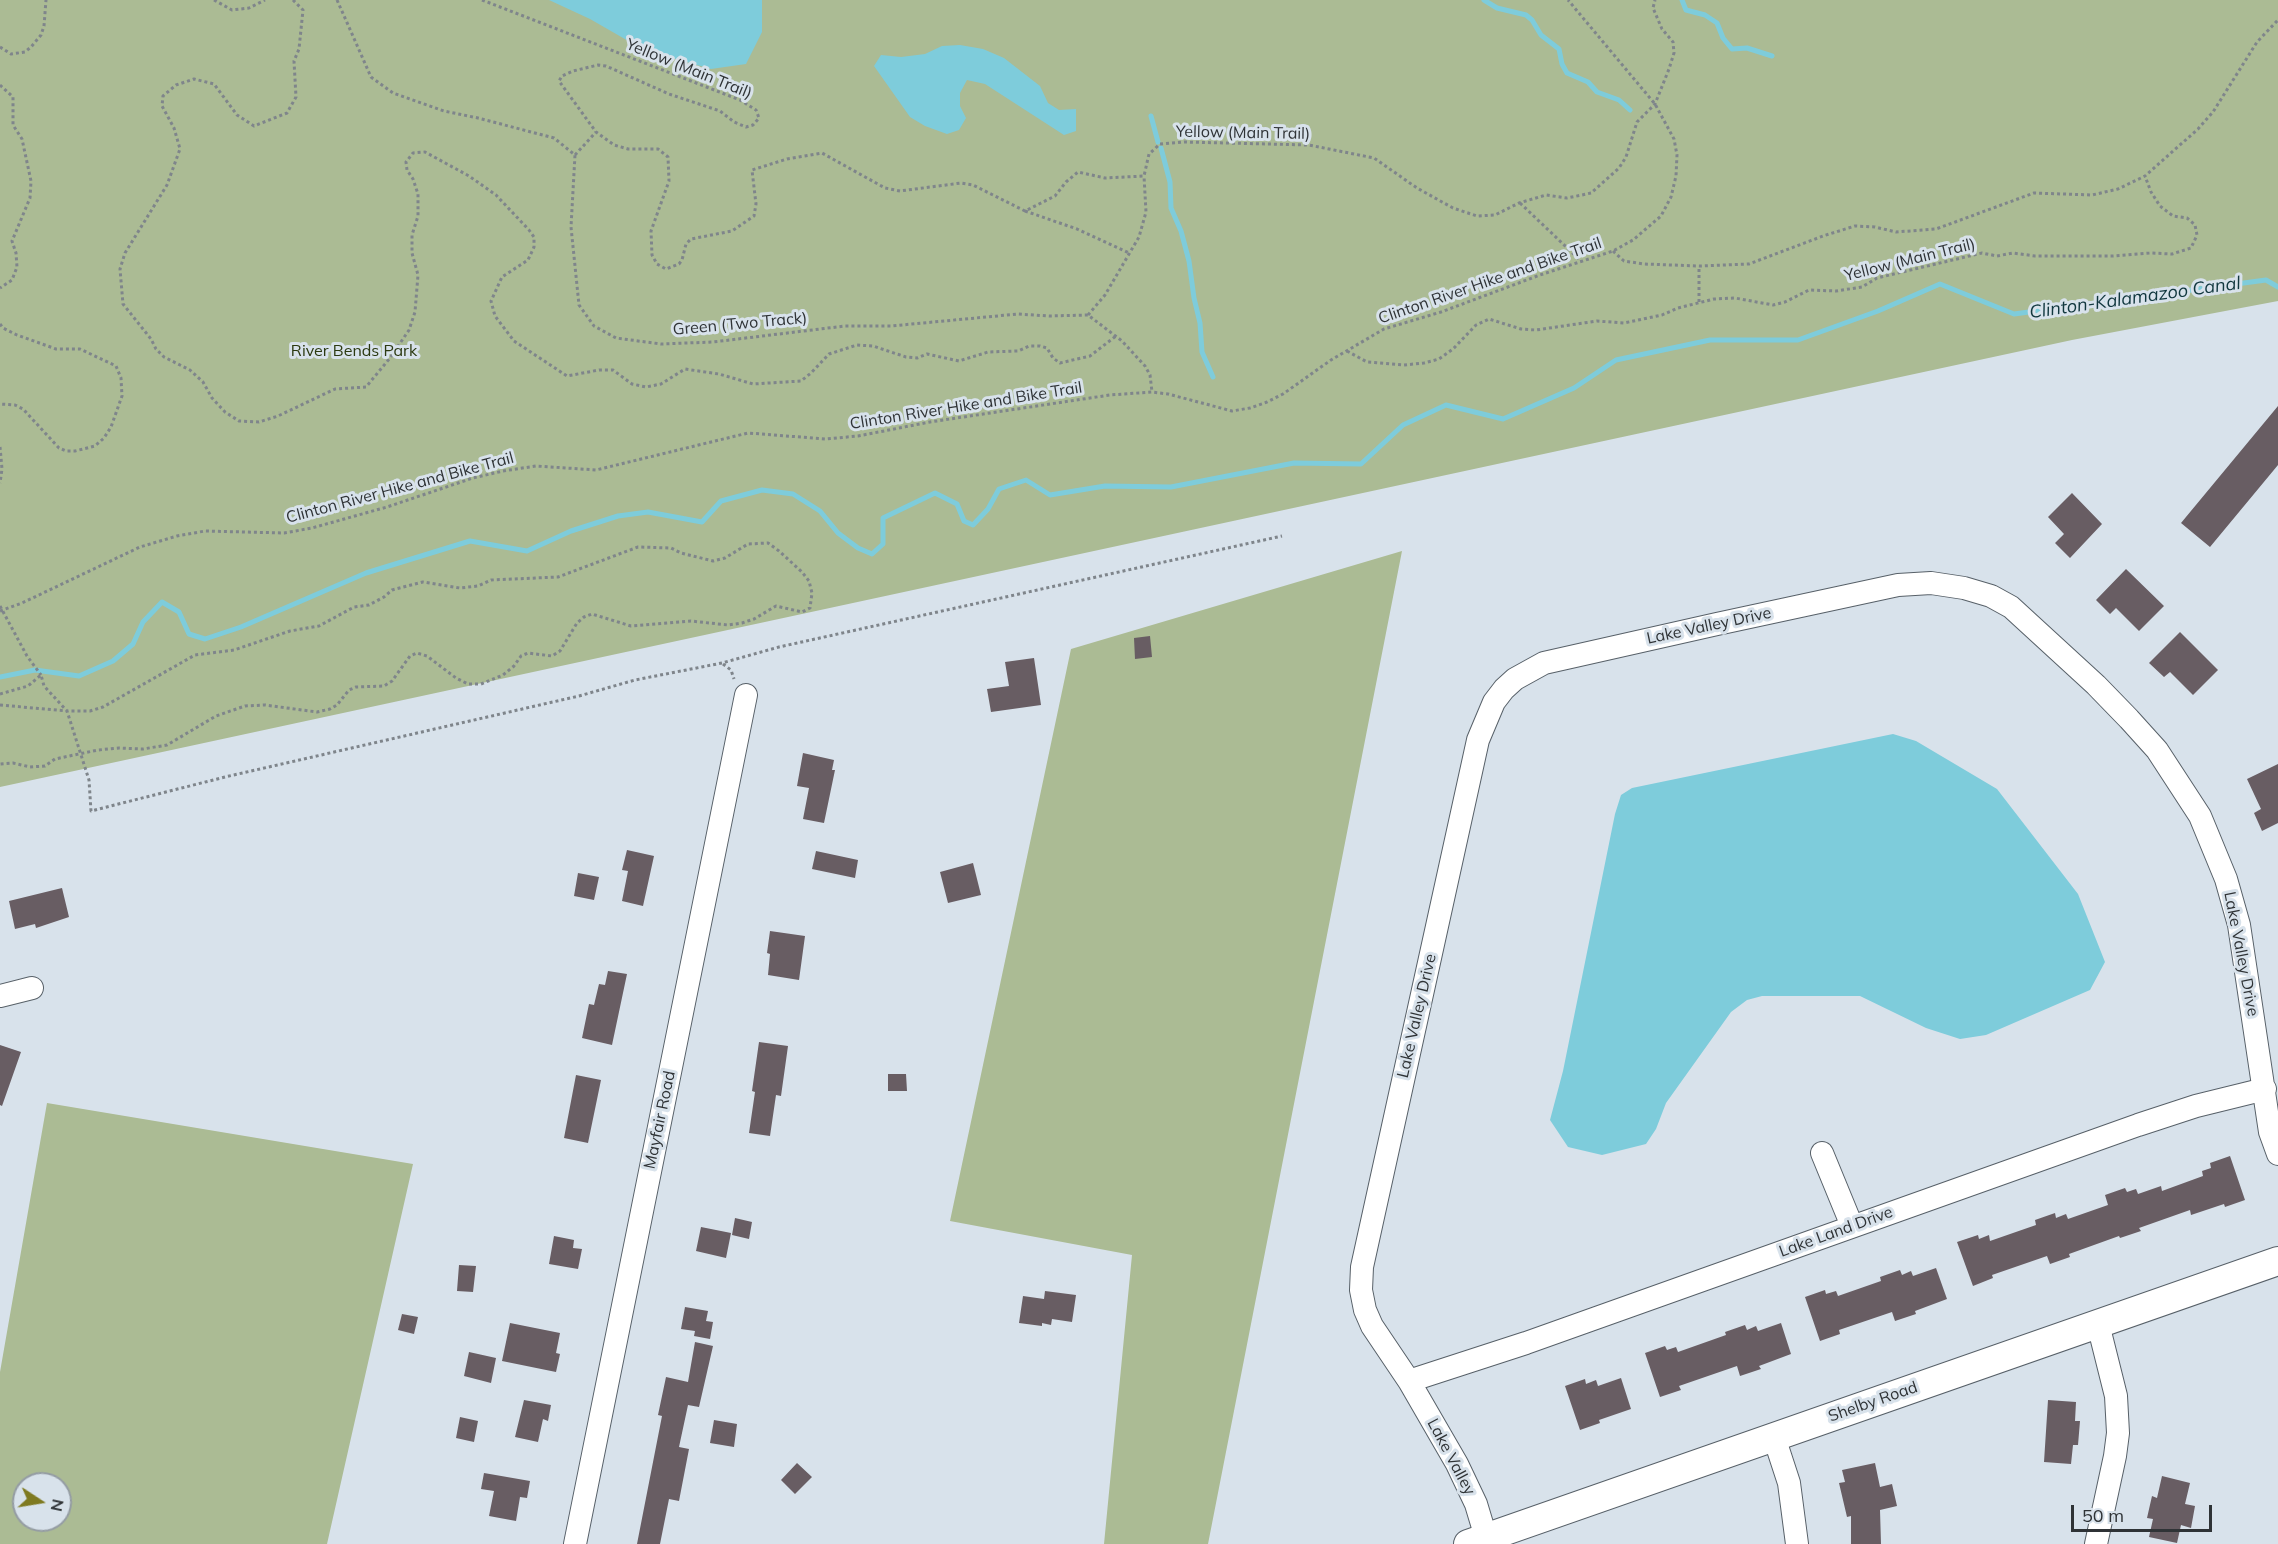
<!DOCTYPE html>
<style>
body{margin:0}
#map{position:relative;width:2278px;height:1544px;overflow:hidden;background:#d8e2eb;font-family:Mulish,sans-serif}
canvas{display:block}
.north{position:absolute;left:12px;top:1472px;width:60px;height:60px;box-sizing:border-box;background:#d8e2eb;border:2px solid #949ca3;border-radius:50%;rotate:102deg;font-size:16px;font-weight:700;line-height:24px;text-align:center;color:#2f3336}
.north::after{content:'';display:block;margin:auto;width:21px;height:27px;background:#7f7a21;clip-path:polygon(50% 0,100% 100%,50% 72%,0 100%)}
.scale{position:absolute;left:2071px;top:1505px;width:141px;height:27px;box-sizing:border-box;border:3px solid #2f3336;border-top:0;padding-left:8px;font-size:18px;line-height:21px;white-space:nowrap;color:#2f3336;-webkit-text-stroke:4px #d8e2eb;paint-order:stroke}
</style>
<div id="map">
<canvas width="2278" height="1544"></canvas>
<div class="north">N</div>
<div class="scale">50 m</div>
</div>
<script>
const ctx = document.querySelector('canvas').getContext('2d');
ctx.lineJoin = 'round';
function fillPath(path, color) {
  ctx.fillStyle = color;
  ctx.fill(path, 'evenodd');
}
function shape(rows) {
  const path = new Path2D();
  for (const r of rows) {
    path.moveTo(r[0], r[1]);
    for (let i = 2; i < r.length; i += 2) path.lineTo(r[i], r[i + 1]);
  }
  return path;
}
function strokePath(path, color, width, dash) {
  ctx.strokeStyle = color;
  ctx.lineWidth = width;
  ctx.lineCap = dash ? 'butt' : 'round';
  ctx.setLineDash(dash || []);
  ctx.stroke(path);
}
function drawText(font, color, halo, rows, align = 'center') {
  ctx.font = font + ' Mulish,sans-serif';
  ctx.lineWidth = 6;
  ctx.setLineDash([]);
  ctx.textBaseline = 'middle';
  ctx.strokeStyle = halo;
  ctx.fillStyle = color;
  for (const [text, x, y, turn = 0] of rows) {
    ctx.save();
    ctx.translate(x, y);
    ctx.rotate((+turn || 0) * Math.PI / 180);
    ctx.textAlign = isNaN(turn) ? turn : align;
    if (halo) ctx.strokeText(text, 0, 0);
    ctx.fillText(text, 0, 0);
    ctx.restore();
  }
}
const green = shape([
 [0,0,2278,0,2278,301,2072,340,0,787],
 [1402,551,1208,1544,1104,1544,1132,1255,950,1221,1071,649],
 [47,1103,413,1164,327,1544,0,1544,0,1372],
 [24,1484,60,1484,60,1520,24,1520]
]);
const water = shape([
 [549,0,762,0,762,32,746,64,711,69,644,50,590,19],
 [960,45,983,49,1004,58,1040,86,1048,103,1059,110,1076,109,1076,131,1064,135,985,84,967,80,960,93,960,106,966,118,959,130,947,134,925,126,910,117,874,66,881,55,901,57,925,54,942,46],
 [1893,734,1916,741,1997,789,2078,894,2105,962,2090,990,1986,1035,1960,1039,1926,1028,1860,996,1762,996,1747,1000,1731,1012,1666,1103,1656,1129,1646,1144,1602,1155,1568,1147,1550,1120,1563,1071,1615,814,1621,795,1632,788]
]);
const stream = shape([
 [1484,0,1497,8,1526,15,1532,20,1541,35,1559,49,1562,64,1567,73,1588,82,1597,92,1619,100,1630,110],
 [1682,0,1686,10,1705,15,1717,23,1723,38,1732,49,1747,48,1772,56],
 [1151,116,1158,142],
 [1161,148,1170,182,1171,208,1181,231,1189,261,1194,298,1200,323,1202,352,1213,377],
 [0,677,35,670,79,676,113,661,133,644,143,622,162,602,179,612,189,634,205,639,241,627,366,573,470,541,527,551,571,531,618,516,648,512,702,522,721,501,762,490,793,494,820,511,838,533,858,548,872,554,883,544,883,518,935,493,957,504,964,521,973,525,988,509,999,489,1026,480,1050,495,1105,486,1171,487,1294,463,1361,464,1403,425,1446,405,1503,419,1574,388,1616,360,1710,340,1798,340,1878,311,1940,284,2014,314,2266,280,2278,287]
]);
const building = shape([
 [2278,406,2278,465,2210,547,2181,523],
 [2072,493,2102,524,2070,558,2055,543,2064,534,2048,517],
 [2126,569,2164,606,2139,631,2116,608,2110,614,2096,600],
 [2180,632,2218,670,2193,695,2170,672,2164,677,2149,663],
 [1150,636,1152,657,1135,659,1134,638],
 [1034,658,1041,705,991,712,987,689,1009,686,1005,662],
 [803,753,834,760,832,770,835,770,824,823,803,819,809,788,797,786],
 [2278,764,2278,823,2262,831,2254,813,2261,809,2247,779],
 [627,850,654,856,643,906,622,901,628,871,622,870],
 [816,851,858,860,855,878,812,869],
 [973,863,981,895,948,903,940,872],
 [578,873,599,877,594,900,574,896],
 [62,888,69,917,36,928,35,924,15,929,9,901],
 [770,931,805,936,799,980,768,975,770,954,767,953],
 [608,971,627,974,612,1045,582,1038,589,1004,594,1005,599,984,605,985],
 [759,1042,788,1046,781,1096,776,1095,770,1136,749,1133,755,1092,752,1091],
 [0,1045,21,1052,2,1106,0,1105],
 [888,1074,906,1074,907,1091,888,1091],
 [576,1075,601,1080,588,1143,564,1138],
 [2230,1156,2245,1200,2225,1207,2224,1204,2191,1215,2190,1210,2139,1228,2141,1231,2120,1238,2119,1236,2069,1254,2070,1257,2050,1264,2047,1256,1992,1275,1993,1278,1973,1286,1957,1242,1978,1235,1979,1239,1989,1235,1990,1241,2036,1225,2035,1220,2055,1213,2056,1218,2066,1214,2068,1219,2108,1205,2105,1195,2125,1188,2127,1192,2136,1189,2138,1194,2161,1186,2162,1191,2203,1176,2202,1171,2211,1168,2210,1163],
 [735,1218,752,1222,749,1239,732,1235],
 [701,1227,731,1233,726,1258,696,1251],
 [554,1236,574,1240,573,1248,582,1249,578,1269,549,1264],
 [459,1265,476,1266,473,1292,457,1291],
 [1936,1268,1947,1299,1915,1311,1916,1314,1895,1321,1892,1312,1839,1330,1840,1334,1820,1341,1805,1297,1825,1290,1826,1294,1836,1291,1838,1296,1881,1281,1880,1277,1900,1270,1902,1275,1911,1271,1913,1276],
 [1045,1291,1076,1295,1072,1322,1052,1319,1051,1325,1042,1323,1042,1326,1019,1323,1023,1296,1044,1299],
 [685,1307,708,1311,706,1321,713,1322,710,1339,694,1336,695,1331,681,1329],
 [402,1314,418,1317,414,1334,398,1330],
 [510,1323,560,1333,556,1353,560,1354,556,1372,502,1361],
 [1781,1323,1791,1354,1759,1366,1761,1369,1740,1376,1737,1366,1679,1386,1681,1390,1660,1397,1645,1353,1665,1346,1667,1350,1676,1347,1678,1352,1726,1335,1725,1332,1745,1325,1747,1330,1756,1326,1758,1331],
 [695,1342,713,1346,699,1407,688,1405,679,1447,689,1449,679,1501,669,1499,660,1544,637,1544,662,1416,658,1415,666,1377,688,1382],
 [469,1352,496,1358,491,1383,464,1376],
 [1621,1378,1631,1409,1599,1420,1600,1423,1580,1430,1565,1386,1585,1379,1586,1384,1596,1380,1598,1386],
 [524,1400,551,1405,548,1421,543,1419,538,1442,515,1437],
 [2048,1400,2076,1402,2075,1421,2080,1421,2078,1445,2073,1445,2071,1464,2044,1462],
 [460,1417,478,1421,474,1442,456,1438],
 [714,1420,737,1424,734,1447,710,1443],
 [797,1463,812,1477,795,1494,781,1480],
 [1875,1463,1880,1487,1892,1484,1897,1506,1880,1510,1881,1544,1851,1544,1851,1516,1847,1517,1839,1483,1845,1482,1842,1470],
 [484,1473,530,1481,527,1498,520,1497,516,1521,489,1516,494,1491,481,1489],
 [2162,1476,2190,1483,2185,1504,2195,1506,2191,1528,2181,1525,2177,1543,2149,1537,2153,1519,2147,1518,2152,1496,2157,1498]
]);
const path = shape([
 [214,0,232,10,249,8,265,0],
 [293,0,303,10,299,49,294,61,296,97,287,113,254,126,237,115,214,84,194,79,176,85,163,96,162,106,174,128,180,149,167,185,125,253,120,269,123,304,151,339,156,349,164,357,190,370,203,382,212,398,225,412,239,421,259,422,278,416,335,389,366,387,390,358,409,330,415,312,418,275,412,253,412,235,418,216,418,194,413,179,407,170,406,162,413,153,425,152,469,176,496,195,529,230,534,237,534,247,528,260,502,277,491,301,495,316,514,341,567,376,599,370,613,370,632,384,646,387,661,384,685,369,719,374,753,384,801,381,811,373,829,354,857,345,873,346,906,357,917,358,927,354,959,361,988,352,1018,351,1029,346,1040,346,1047,348,1053,358,1060,363,1090,356,1116,336],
 [337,0,371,77,393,93,444,111,478,118,554,138,575,155,571,227,579,305,594,326,616,338,661,344,713,342,845,326,891,326,1018,314,1049,316,1088,315,1122,341,1145,366,1150,375,1152,392],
 [482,0,740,100,756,110,759,118,753,125,746,127,734,122,720,111,669,94,606,66,598,65,573,71,562,76,559,81,596,132,614,145,628,149,658,149,668,157,669,181,651,231,652,255,657,264,666,269,679,264,682,260,686,244,691,239,732,231,754,216,756,204,752,170,787,159,822,153,885,188,900,191,961,183,973,185,1025,211,1055,196,1066,182,1078,172,1105,178,1144,176,1149,154,1160,144,1184,142,1309,145,1374,158,1417,188,1453,208,1477,216,1495,215,1519,203,1546,195,1567,198,1582,195,1591,193,1619,168,1626,157,1637,122,1655,104,1669,69,1674,53,1673,42,1662,29,1653,8,1655,0],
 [0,47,11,54,25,52,31,47,41,35,44,26,46,0],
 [0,85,13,97,13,125,22,139,31,181,30,198,12,241,16,253,17,267,12,280,0,288],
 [575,155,596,132],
 [1520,203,1582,262],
 [1025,211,1077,229,1129,253],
 [1613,251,1624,261,1644,264,1699,266,1749,264,1823,236,1855,226,1875,227,1896,232,1936,229,2034,193,2092,195,2118,189,2145,176,2198,129,2213,112,2257,42,2278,20],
 [1699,302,1699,266],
 [1088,315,1105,295,1139,237,1146,212,1144,176],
 [0,324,3,328,17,335,56,349,80,349,116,366,121,378,122,396,111,427,104,438,95,446,75,451,66,451,59,448,23,409,15,405,0,404],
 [1347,351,1367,362,1404,365,1424,363,1439,359,1453,349,1476,325,1489,319,1521,329,1536,330,1597,321,1624,323,1662,315,1678,308,1714,299,1735,298,1773,305,1785,302,1809,290,1836,291,1862,287,1877,278,1982,253,1997,256,2013,253,2035,256,2113,256,2151,253,2172,254,2191,248,2197,235,2195,225,2187,218,2173,216,2160,206,2151,192,2145,176],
 [0,447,2,469,0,483],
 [0,606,27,656,41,675],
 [0,611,22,603,140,547,177,536,205,531,284,533,312,528,387,507,473,478,503,471,536,466,596,470,748,433,826,439,858,436,930,422,1110,395,1152,392,1168,394,1232,411,1250,408,1267,402,1283,394,1331,360,1384,329,1441,312,1540,275,1613,251,1633,240,1661,216,1671,197,1676,176,1677,155,1674,139,1655,104,1568,0],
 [723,664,731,670,734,679],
 [0,694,28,686,41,675,44,686,67,711,90,711,103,707,195,655,234,650,290,631,319,626,354,607,369,605,384,597,392,590,423,582,460,588,478,586,491,580,558,577,638,547,671,548,681,553,713,561,725,558,748,544,768,543,779,551,802,572,809,581,812,593,810,608,802,612,776,606,754,619,742,623,728,625,691,621,631,626,592,614,584,617,577,623,560,651,552,656,528,653,521,656,514,666,503,675,481,684,468,684,456,678,427,656,417,653,410,656,392,681,384,686,356,687,349,690,337,705,330,709,317,712,265,705,245,706,216,716,167,745,143,749,119,748,98,750,55,759,45,766,30,767,13,763,0,764],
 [0,705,67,711,89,780,91,811,225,777,579,696,635,680,722,663,779,647,1282,536]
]);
const minor = shape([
 [0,996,32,988],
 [1822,1153,1852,1226],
 [1409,1381,1526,1343,2138,1125,2196,1106,2265,1089],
 [1774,1437,1789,1483,1797,1544],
 [575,1544,746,695],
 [1488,1544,1476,1504,1457,1464,1409,1381,1372,1326,1365,1310,1361,1290,1362,1267,1478,740,1494,702,1504,689,1515,679,1544,663,1717,624,1898,585,1931,583,1964,588,1991,596,2011,607,2096,685,2129,719,2157,750,2200,816,2226,879,2239,925,2270,1132,2278,1154],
 [2096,1544,2115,1456,2118,1433,2116,1396,2098,1324]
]);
const tertiary = shape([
 [1468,1544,2278,1261]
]);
const streetNames = [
 ["Yellow (Main Trail)",689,69,22],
 ["Yellow (Main Trail)",1243,133,1],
 ["Yellow (Main Trail)",1910,260,-14],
 ["Clinton River Hike and Bike Trail",1490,281,-19],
 ["Green (Two Track)",740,324,-5],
 ["Clinton River Hike and Bike Trail",966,406,-9],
 ["Clinton River Hike and Bike Trail",400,488,-15],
 ["Lake Valley Drive",1709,626,-12],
 ["Lake Valley Drive",2241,954,79],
 ["Lake Valley Drive",1417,1016,-77],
 ["Mayfair Road",660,1120,-78],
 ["Lake Land Drive",1836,1232,-20],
 ["Shelby Road",1873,1402,-19],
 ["Lake Valley",1451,1457,62]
];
const parkNames = [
 ["River Bends Park",354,351]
];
const waterNames = [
 ["Clinton-Kalamazoo Canal",2135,298,-8]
];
fillPath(green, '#abbb94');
fillPath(water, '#7eccdb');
strokePath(stream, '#7eccdb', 5);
fillPath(building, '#685d63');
strokePath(minor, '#576068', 24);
strokePath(tertiary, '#576068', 30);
strokePath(path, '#7f858b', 3, [3, 3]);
strokePath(minor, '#fff', 22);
strokePath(tertiary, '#fff', 28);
drawText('16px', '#2f3336', '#d8e2eb', streetNames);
drawText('16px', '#2b3910', '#d8e2eb', parkNames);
drawText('italic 18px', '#11373e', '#d8e2eb', waterNames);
</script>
